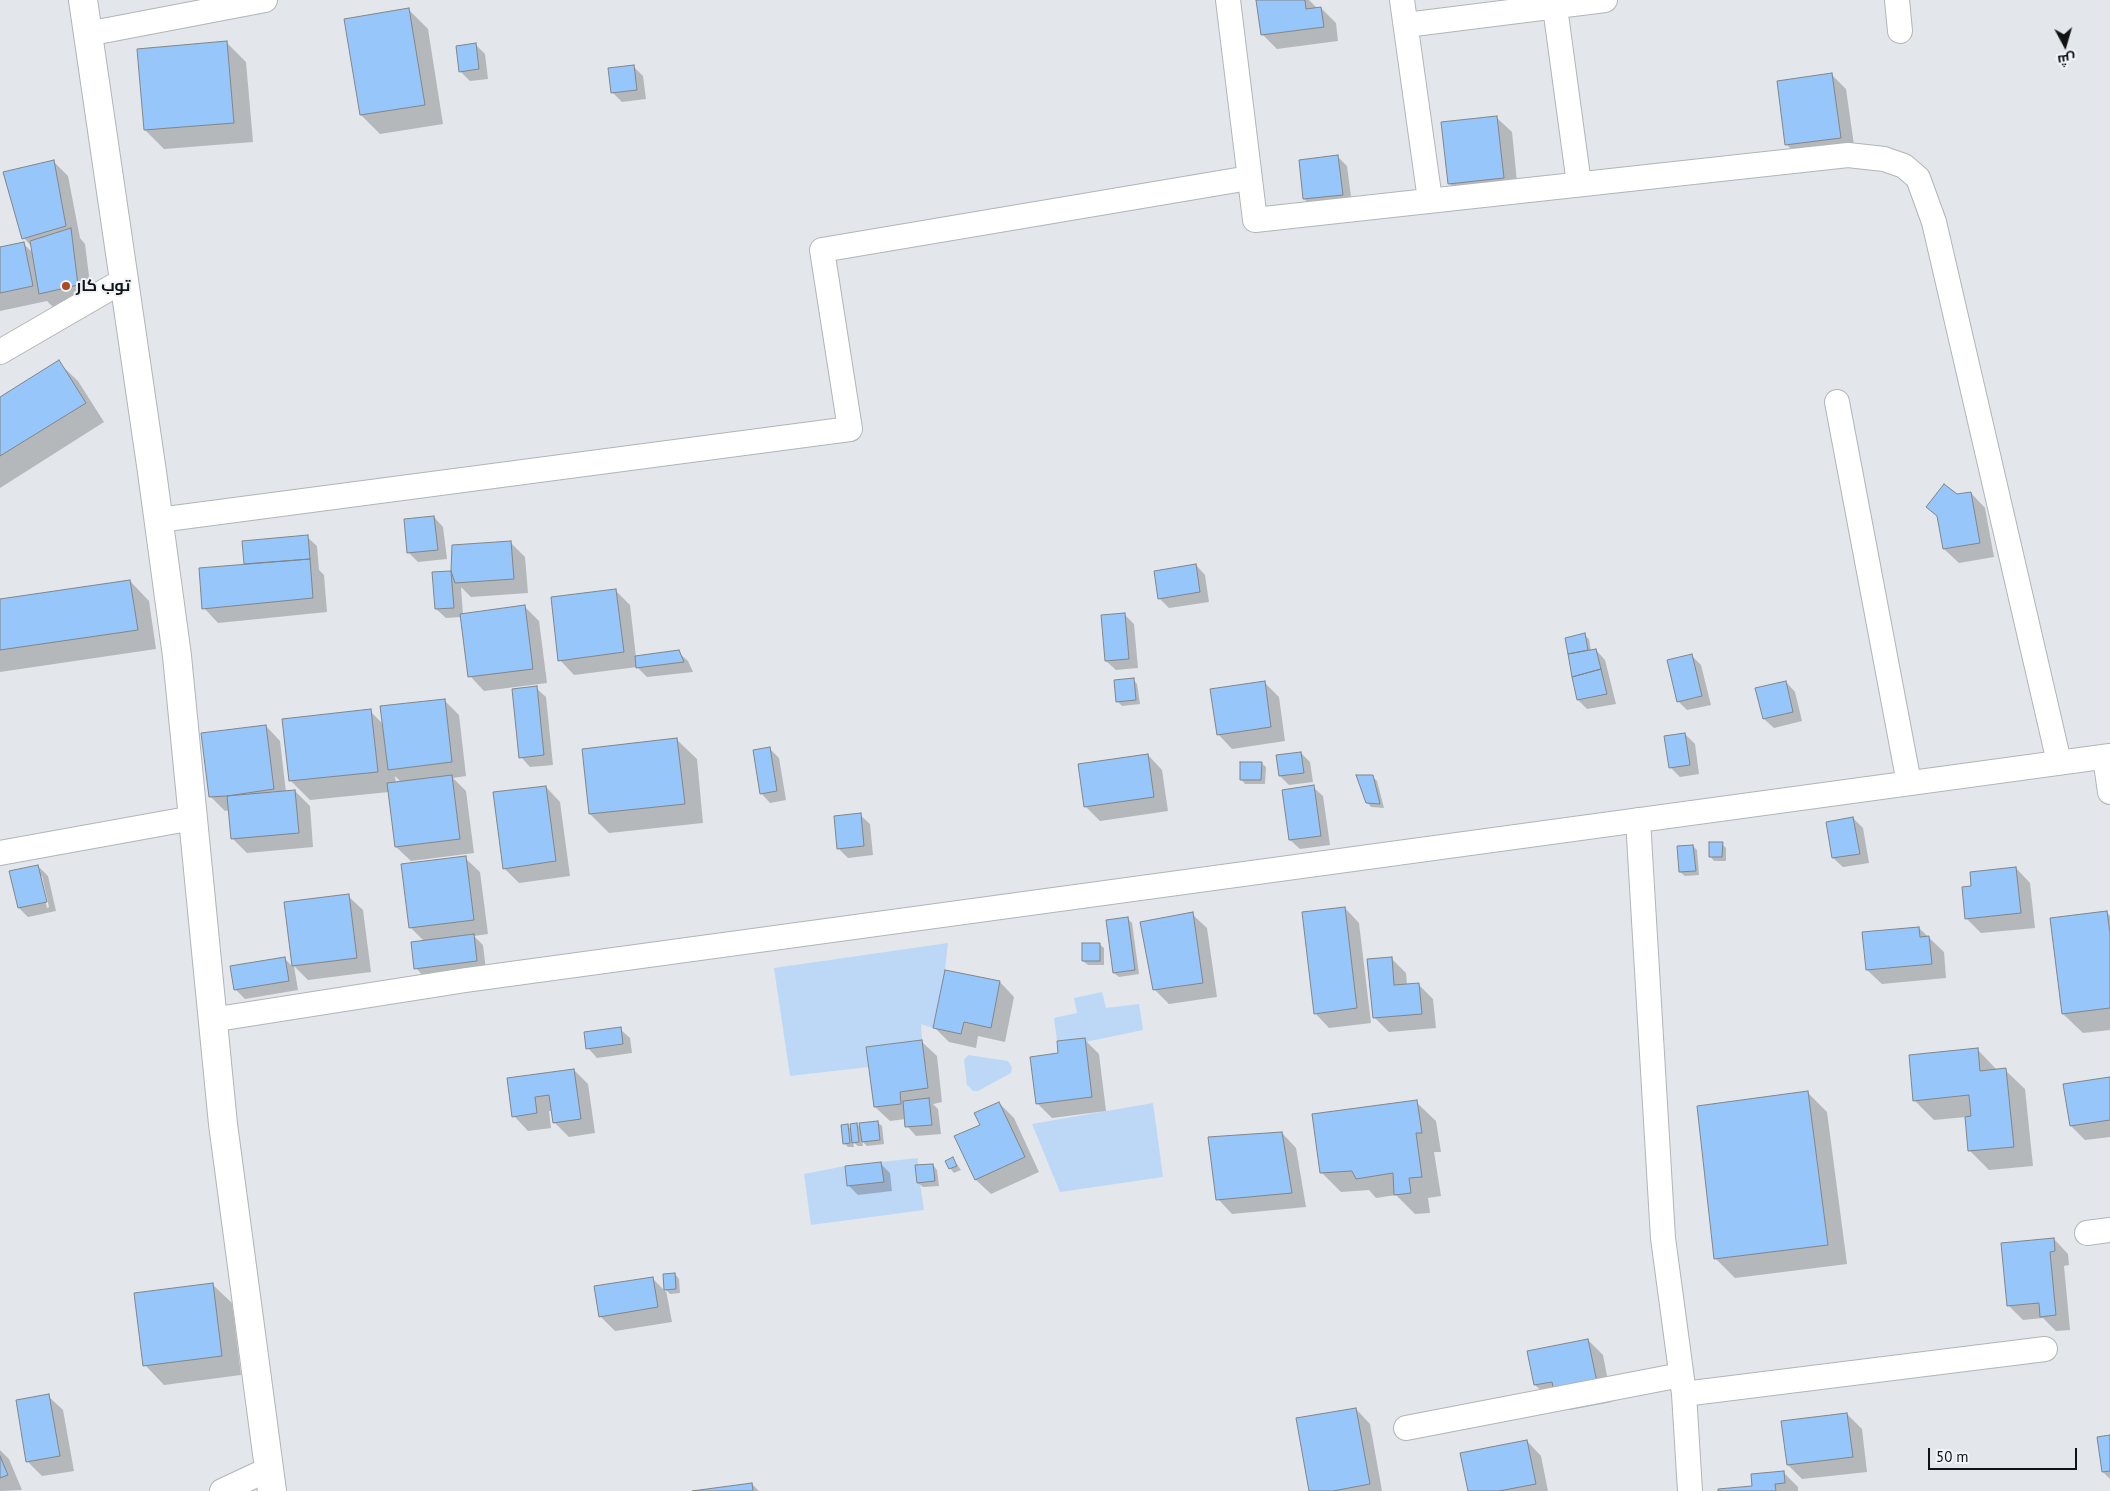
<!DOCTYPE html>
<meta charset="utf-8">
<style>
body{margin:0}
#map{position:relative;width:2110px;height:1491px;overflow:hidden;background:#e3e6ea;font-family:"PT Sans",Cairo,sans-serif}
canvas{display:block}
.north{position:absolute;left:2040px;top:20px;width:50px;height:50px;-webkit-text-stroke:4px #f0f4f8;paint-order:stroke;rotate:174deg;font-size:14px;font-weight:700;line-height:20px;text-align:center;color:#111213}
.north::after{content:'';display:block;margin:auto;width:18px;height:22px;background:#111213;clip-path:polygon(50% 0,100% 100%,50% 72%,0 100%)}
.scale{position:absolute;left:1928px;top:1448px;width:149px;height:22px;box-sizing:border-box;border:2px solid #111213;border-top:0;padding-left:6px;font-size:15px;line-height:18px;white-space:nowrap;color:#111213;-webkit-text-stroke:4px #f0f4f8;paint-order:stroke}
</style>
<div id="map">
<canvas width="2110" height="1491"></canvas>
<div class="north">ش</div>
<div class="scale">50 m</div>
</div>
<script>
const ctx = document.querySelector('canvas').getContext('2d');
ctx.lineJoin = 'round';
function fillPath(path, color) {
  ctx.fillStyle = color;
  ctx.fill(path, 'evenodd');
}
function shape(rows) {
  const path = new Path2D();
  for (const r of rows) {
    path.moveTo(r[0], r[1]);
    for (let i = 2; i < r.length; i += 2) path.lineTo(r[i], r[i + 1]);
  }
  return path;
}
function strokePath(path, color, width, dash) {
  ctx.strokeStyle = color;
  ctx.lineWidth = width;
  ctx.lineCap = dash ? 'butt' : 'round';
  ctx.setLineDash(dash || []);
  ctx.stroke(path);
}
function drawText(font, color, halo, rows, align = 'center') {
  ctx.font = font + ' "PT Sans",Cairo,sans-serif';
  ctx.lineWidth = 4;
  ctx.setLineDash([]);
  ctx.textBaseline = 'middle';
  ctx.strokeStyle = halo;
  ctx.fillStyle = color;
  for (const [text, x, y, turn = 0] of rows) {
    ctx.save();
    ctx.translate(x, y);
    ctx.rotate((+turn || 0) * Math.PI / 180);
    ctx.textAlign = isNaN(turn) ? turn : align;
    if (halo) ctx.strokeText(text, 0, 0);
    ctx.fillText(text, 0, 0);
    ctx.restore();
  }
}
const green = shape([
 [948,943,945,970,933,1028,921,1024,922,1040,866,1047,869,1067,790,1076,774,968],
 [1102,992,1106,1008,1139,1004,1143,1030,1085,1042,1084,1038,1057,1041,1054,1018,1077,1013,1074,998],
 [968,1055,1008,1061,1012,1067,1011,1073,978,1091,973,1091,967,1085,964,1060],
 [1153,1103,1163,1177,1060,1192,1032,1124],
 [918,1158,918,1165,915,1166,917,1183,920,1183,924,1210,811,1225,804,1174,845,1166,848,1186,883,1182,881,1162]
]);
const shadow = shape([
 [1257,0,1309,0,1318,9,1321,8,1336,23,1338,41,1277,49,1262,34],
 [409,10,428,29,443,124,380,134,361,115],
 [227,43,246,62,253,142,164,149,145,130],
 [475,44,485,54,488,79,470,81,461,72,457,47],
 [633,66,643,76,646,99,622,102,612,92],
 [1832,75,1846,89,1855,152,1801,159,1787,145,1778,82],
 [1497,118,1512,132,1518,192,1464,198,1449,183],
 [1338,157,1347,166,1352,204,1314,208,1304,199],
 [54,162,68,176,80,238,85,244,92,300,54,308,47,301,0,311,0,248,23,243,33,253,32,247,24,238],
 [58,362,78,381,104,422,0,488,0,398],
 [1971,493,1985,508,1994,557,1959,563,1944,549,1939,518,1928,507,1957,495],
 [434,517,443,527,447,559,418,562,409,553],
 [307,537,317,546,319,570,324,575,327,612,218,623,204,608,247,565,245,563],
 [510,542,525,557,528,593,471,597,461,587,463,615,525,607,539,621,547,683,484,691,470,676,462,617,446,618,436,609,433,573,452,572],
 [1196,565,1205,575,1209,602,1169,608,1160,599],
 [130,581,149,601,156,649,0,672,0,601],
 [615,590,630,605,636,657,678,652,688,661,693,672,647,677,637,667,574,675,560,660],
 [1124,614,1134,624,1138,668,1116,670,1106,661],
 [1584,635,1589,639,1591,651,1596,650,1605,660,1616,704,1587,709,1578,700,1566,638],
 [1691,655,1701,665,1711,705,1687,710,1678,701],
 [1133,680,1137,684,1140,704,1122,706,1118,702],
 [1264,682,1279,697,1285,741,1232,749,1218,734],
 [1786,682,1795,692,1802,721,1774,728,1764,719],
 [536,688,546,697,553,765,530,767,521,757],
 [444,700,459,715,466,776,453,778,466,791,474,853,411,861,396,847,389,792,310,800,291,781,284,720,370,711,383,724],
 [395,776,402,783,396,784],
 [266,726,280,741,286,792,295,791,310,806,313,847,247,853,232,838,230,810,225,811,210,796],
 [1685,734,1695,744,1699,774,1680,777,1671,768,1666,737],
 [677,740,697,759,703,823,609,833,590,814],
 [770,749,779,758,786,800,770,803,761,793],
 [1301,753,1310,762,1313,782,1289,785,1280,776],
 [1148,755,1162,770,1168,811,1100,821,1085,806],
 [1261,763,1266,767,1265,784,1245,784,1241,779],
 [1372,776,1377,781,1384,808,1371,807,1367,802],
 [546,787,560,802,570,876,519,883,504,868],
 [1313,787,1323,796,1330,845,1300,849,1290,840],
 [860,815,870,824,873,855,848,858,838,848],
 [1853,818,1863,828,1869,863,1843,867,1833,858],
 [1722,844,1726,848,1726,861,1714,861,1710,856],
 [1693,846,1697,850,1699,875,1685,876,1680,872],
 [465,858,480,872,488,934,474,936,483,945,486,970,425,978,416,968,425,942,410,927],
 [38,866,48,876,56,911,28,917,19,908],
 [40,876,42,876,49,907,47,908],
 [2016,868,2030,883,2035,928,1981,933,1967,919,1973,887],
 [348,896,363,910,371,972,308,980,294,966,298,990,245,999,236,990,284,958,293,967,285,904],
 [1345,908,1359,923,1371,1023,1329,1028,1315,1013],
 [2107,913,2110,916,2110,1030,2083,1033,2063,1014],
 [1192,914,1207,928,1217,997,1169,1004,1154,989],
 [1127,918,1132,923,1139,974,1119,977,1114,973],
 [1919,928,1944,952,1946,978,1882,984,1867,970],
 [1099,944,1104,948,1104,965,1088,965,1083,961],
 [1391,958,1406,973,1407,985,1418,984,1433,999,1436,1028,1389,1032,1374,1017],
 [946,971,1000,982,1014,997,1005,1042,978,1036,976,1048,949,1042,934,1027],
 [620,1029,630,1038,632,1053,597,1058,588,1048],
 [1084,1039,1099,1054,1106,1111,1052,1118,1037,1103,1060,1054],
 [922,1042,937,1056,942,1102,933,1104,938,1109,941,1134,916,1136,907,1126,906,1119,890,1121,875,1107],
 [1977,1049,1997,1070,2005,1070,2025,1089,2033,1166,1989,1170,1970,1151,1966,1117,1934,1120,1915,1101],
 [574,1070,588,1084,595,1133,569,1137,554,1122,553,1111,549,1111,551,1128,528,1131,514,1116,508,1079],
 [2110,1078,2110,1137,2085,1140,2071,1126],
 [1807,1092,1827,1112,1847,1264,1735,1278,1715,1258],
 [1416,1102,1436,1121,1441,1152,1434,1152,1441,1196,1428,1198,1430,1213,1415,1214,1396,1195,1376,1198,1369,1190,1341,1192,1321,1172],
 [999,1103,1014,1118,1039,1172,991,1194,976,1180,956,1137,981,1125],
 [877,1122,882,1126,884,1144,867,1146,862,1141,863,1146,858,1146,853,1142,854,1147,848,1147,844,1143,847,1125,852,1130,857,1124,861,1129],
 [1282,1133,1296,1148,1306,1207,1232,1214,1218,1199],
 [952,1158,961,1170,954,1173,950,1168],
 [880,1163,890,1173,892,1191,858,1195,849,1186],
 [933,1165,937,1170,939,1186,923,1187,918,1183],
 [2054,1239,2068,1254,2069,1265,2064,1266,2070,1330,2056,1331,2043,1318,2023,1320,2008,1305],
 [675,1274,679,1279,680,1293,670,1294,666,1290,672,1322,615,1331,600,1316,652,1278,666,1292,665,1275],
 [212,1284,232,1303,241,1375,164,1385,145,1365],
 [1588,1340,1603,1355,1612,1402,1570,1410,1558,1398,1550,1399,1535,1385],
 [48,1396,63,1410,74,1471,42,1476,28,1462],
 [1356,1409,1370,1424,1382,1491,1310,1491],
 [1847,1414,1862,1429,1867,1472,1802,1479,1788,1465],
 [2110,1436,2110,1479,2103,1472],
 [1527,1441,1541,1456,1548,1491,1469,1491],
 [0,1450,9,1459,22,1490,0,1491],
 [1783,1472,1798,1487,1798,1491,1719,1491,1754,1487],
 [752,1484,759,1491,701,1491]
]);
const building = shape([
 [1256,0,1305,0,1306,9,1321,7,1324,27,1261,35,1256,0],
 [409,8,425,105,360,115,344,19,409,8],
 [227,41,234,123,144,130,137,49,227,41],
 [476,43,479,69,459,72,456,46,476,43],
 [634,65,637,90,611,93,608,68,634,65],
 [1832,73,1841,138,1785,145,1777,81,1832,73],
 [1497,116,1504,178,1448,184,1441,122,1497,116],
 [1338,155,1343,195,1303,199,1299,160,1338,155],
 [54,160,66,226,22,239,3,172,54,160],
 [71,228,78,285,39,294,30,241,71,228],
 [24,242,33,286,0,293,0,247,24,242],
 [59,360,86,403,0,456,0,397,59,360],
 [1944,484,1957,494,1971,492,1980,543,1943,549,1937,516,1926,507,1944,484],
 [434,516,438,550,407,553,404,519,434,516],
 [308,535,310,559,244,564,242,541,308,535],
 [511,541,514,579,455,583,451,571,452,545,511,541],
 [310,559,313,598,202,609,199,568,310,559],
 [1196,564,1200,592,1158,599,1154,571,1196,564],
 [451,571,454,608,435,609,432,572,451,571],
 [130,580,138,630,0,650,0,599,130,580],
 [616,589,624,652,558,661,551,597,616,589],
 [525,605,533,669,468,677,460,614,525,605],
 [1125,613,1129,659,1105,661,1101,615,1125,613],
 [1585,633,1588,650,1568,654,1565,638,1585,633],
 [1596,649,1601,669,1572,677,1568,654,1596,649],
 [679,650,684,662,636,668,635,656,679,650],
 [1692,654,1702,696,1677,702,1667,660,1692,654],
 [1601,669,1607,694,1577,700,1572,677,1601,669],
 [1134,678,1136,700,1116,702,1114,680,1134,678],
 [1265,681,1271,727,1217,735,1210,689,1265,681],
 [1786,681,1793,712,1763,719,1755,688,1786,681],
 [537,686,544,755,519,758,512,689,537,686],
 [445,699,452,762,388,770,380,706,445,699],
 [371,709,378,772,289,781,282,719,371,709],
 [266,725,274,789,227,796,209,797,201,733,266,725],
 [1685,733,1690,765,1669,768,1664,736,1685,733],
 [677,738,685,804,589,814,582,749,677,738],
 [770,747,777,791,760,794,753,750,770,747],
 [1301,752,1304,773,1279,776,1276,755,1301,752],
 [1148,754,1154,797,1084,807,1078,764,1148,754],
 [1240,762,1262,762,1261,780,1240,780,1240,762],
 [452,775,460,839,395,847,387,783,452,775],
 [1356,775,1373,775,1380,804,1366,803,1356,775],
 [1314,785,1321,836,1289,840,1282,790,1314,785],
 [546,786,556,861,503,869,493,792,546,786],
 [295,790,299,833,231,839,227,796,295,790],
 [861,813,864,846,837,849,834,816,861,813],
 [1853,817,1860,854,1832,858,1826,822,1853,817],
 [1709,842,1723,842,1722,857,1709,857,1709,842],
 [1693,845,1696,871,1679,872,1677,846,1693,845],
 [466,856,474,920,409,928,401,864,466,856],
 [38,865,47,902,18,908,9,871,38,865],
 [2016,867,2021,913,1965,919,1962,887,1971,886,1970,872,2016,867],
 [349,894,357,958,292,966,284,902,349,894],
 [1345,907,1357,1008,1314,1014,1302,912,1345,907],
 [2107,911,2110,933,2110,1008,2062,1014,2050,918,2107,911],
 [1193,912,1203,983,1153,990,1140,922,1193,912],
 [1128,917,1135,970,1113,973,1106,920,1128,917],
 [1919,927,1920,937,1929,936,1932,964,1866,970,1862,932,1919,927],
 [474,934,477,961,414,969,411,942,474,934],
 [1082,943,1100,943,1100,961,1082,961,1082,943],
 [285,957,289,981,234,990,230,966,285,957],
 [1392,957,1394,985,1419,983,1422,1014,1373,1018,1367,959,1392,957],
 [945,970,1000,981,991,1028,964,1022,961,1034,933,1028,945,970],
 [621,1027,623,1044,586,1049,584,1032,621,1027],
 [1085,1038,1092,1097,1036,1104,1030,1057,1058,1053,1057,1041,1085,1038],
 [922,1040,928,1088,900,1092,901,1104,874,1107,866,1047,922,1040],
 [1978,1048,1980,1071,2006,1068,2014,1147,1968,1151,1965,1117,1971,1116,1969,1095,1913,1101,1909,1055,1978,1048],
 [574,1069,581,1119,553,1123,549,1095,535,1097,537,1113,512,1117,507,1078,574,1069],
 [2110,1077,2110,1120,2070,1126,2063,1084,2110,1077],
 [1808,1091,1828,1245,1714,1259,1697,1106,1808,1091],
 [929,1098,932,1125,905,1127,903,1101,929,1098],
 [1417,1100,1422,1133,1416,1133,1422,1177,1409,1178,1411,1193,1394,1195,1393,1173,1356,1179,1352,1171,1320,1173,1312,1114,1417,1100],
 [999,1102,1025,1157,975,1180,954,1136,980,1125,974,1113,999,1102],
 [878,1121,880,1140,862,1142,859,1123,878,1121],
 [857,1123,859,1142,852,1143,850,1124,857,1123],
 [848,1124,850,1143,843,1144,841,1125,848,1124],
 [1282,1132,1292,1193,1216,1200,1208,1137,1282,1132],
 [953,1157,957,1166,949,1169,945,1161,953,1157],
 [881,1162,884,1182,847,1186,845,1166,881,1162],
 [933,1164,935,1181,917,1183,915,1165,933,1164],
 [2054,1238,2055,1251,2050,1252,2056,1315,2040,1317,2039,1303,2007,1306,2001,1243,2054,1238],
 [675,1273,676,1289,664,1290,663,1274,675,1273],
 [653,1277,658,1307,599,1317,594,1286,653,1277],
 [213,1283,222,1356,143,1366,134,1293,213,1283],
 [1588,1339,1598,1387,1555,1396,1552,1382,1534,1385,1527,1351,1588,1339],
 [49,1394,60,1456,26,1462,16,1400,49,1394],
 [1356,1408,1370,1484,1333,1491,1309,1491,1296,1418,1356,1408],
 [1847,1413,1853,1457,1787,1465,1781,1421,1847,1413],
 [2110,1435,2110,1471,2102,1472,2097,1437,2110,1435],
 [1527,1440,1536,1484,1499,1491,1468,1491,1460,1453,1527,1440],
 [0,1456,8,1475,0,1478,0,1456],
 [1784,1471,1785,1483,1775,1484,1776,1491,1718,1491,1718,1489,1752,1486,1751,1474,1784,1471],
 [752,1483,753,1491,692,1491,752,1483]
]);
const street = shape([
 [1228,0,1255,220,1848,155,1884,159,1904,166,1918,178,1934,222,2059,762],
 [1402,0,1430,200],
 [1554,0,1579,184],
 [1897,0,1900,31],
 [1406,25,1605,0],
 [87,34,265,0],
 [0,352,124,280],
 [1837,402,1909,783],
 [159,520,850,429,822,250,1249,178],
 [2105,757,2110,792],
 [1638,820,1663,1238,1684,1394,1690,1491],
 [0,853,193,818],
 [211,1020,466,980,2110,756],
 [2087,1233,2110,1230],
 [1684,1394,2045,1349],
 [1406,1428,1681,1375],
 [222,1491,269,1469]
]);
const secondary = shape([
 [83,0,152,472,177,656,223,1124,272,1491]
]);
const markers = [
 [66,286,5,"#af491f"]
];
const poiNames = [
 ["توب كار",76,286]
];
fillPath(green, '#bdd8f6');
fillPath(shadow, '#0003');
fillPath(building, '#97c6fa');
strokePath(building, '#818588', 1);
strokePath(street, '#b1b5b8', 26);
strokePath(secondary, '#b1b5b8', 30);
strokePath(street, '#fff', 24);
strokePath(secondary, '#fff', 28);
for (const [x, y, r, color] of markers) {
  const dot = new Path2D();
  dot.arc(x, y, r, 0, 2 * Math.PI);
  ctx.fillStyle = color;
  ctx.fill(dot);
  strokePath(dot, '#f0f4f8', 2);
}
drawText('bold 16px', '#111213', '#f0f4f8', poiNames, 'left');
</script>
